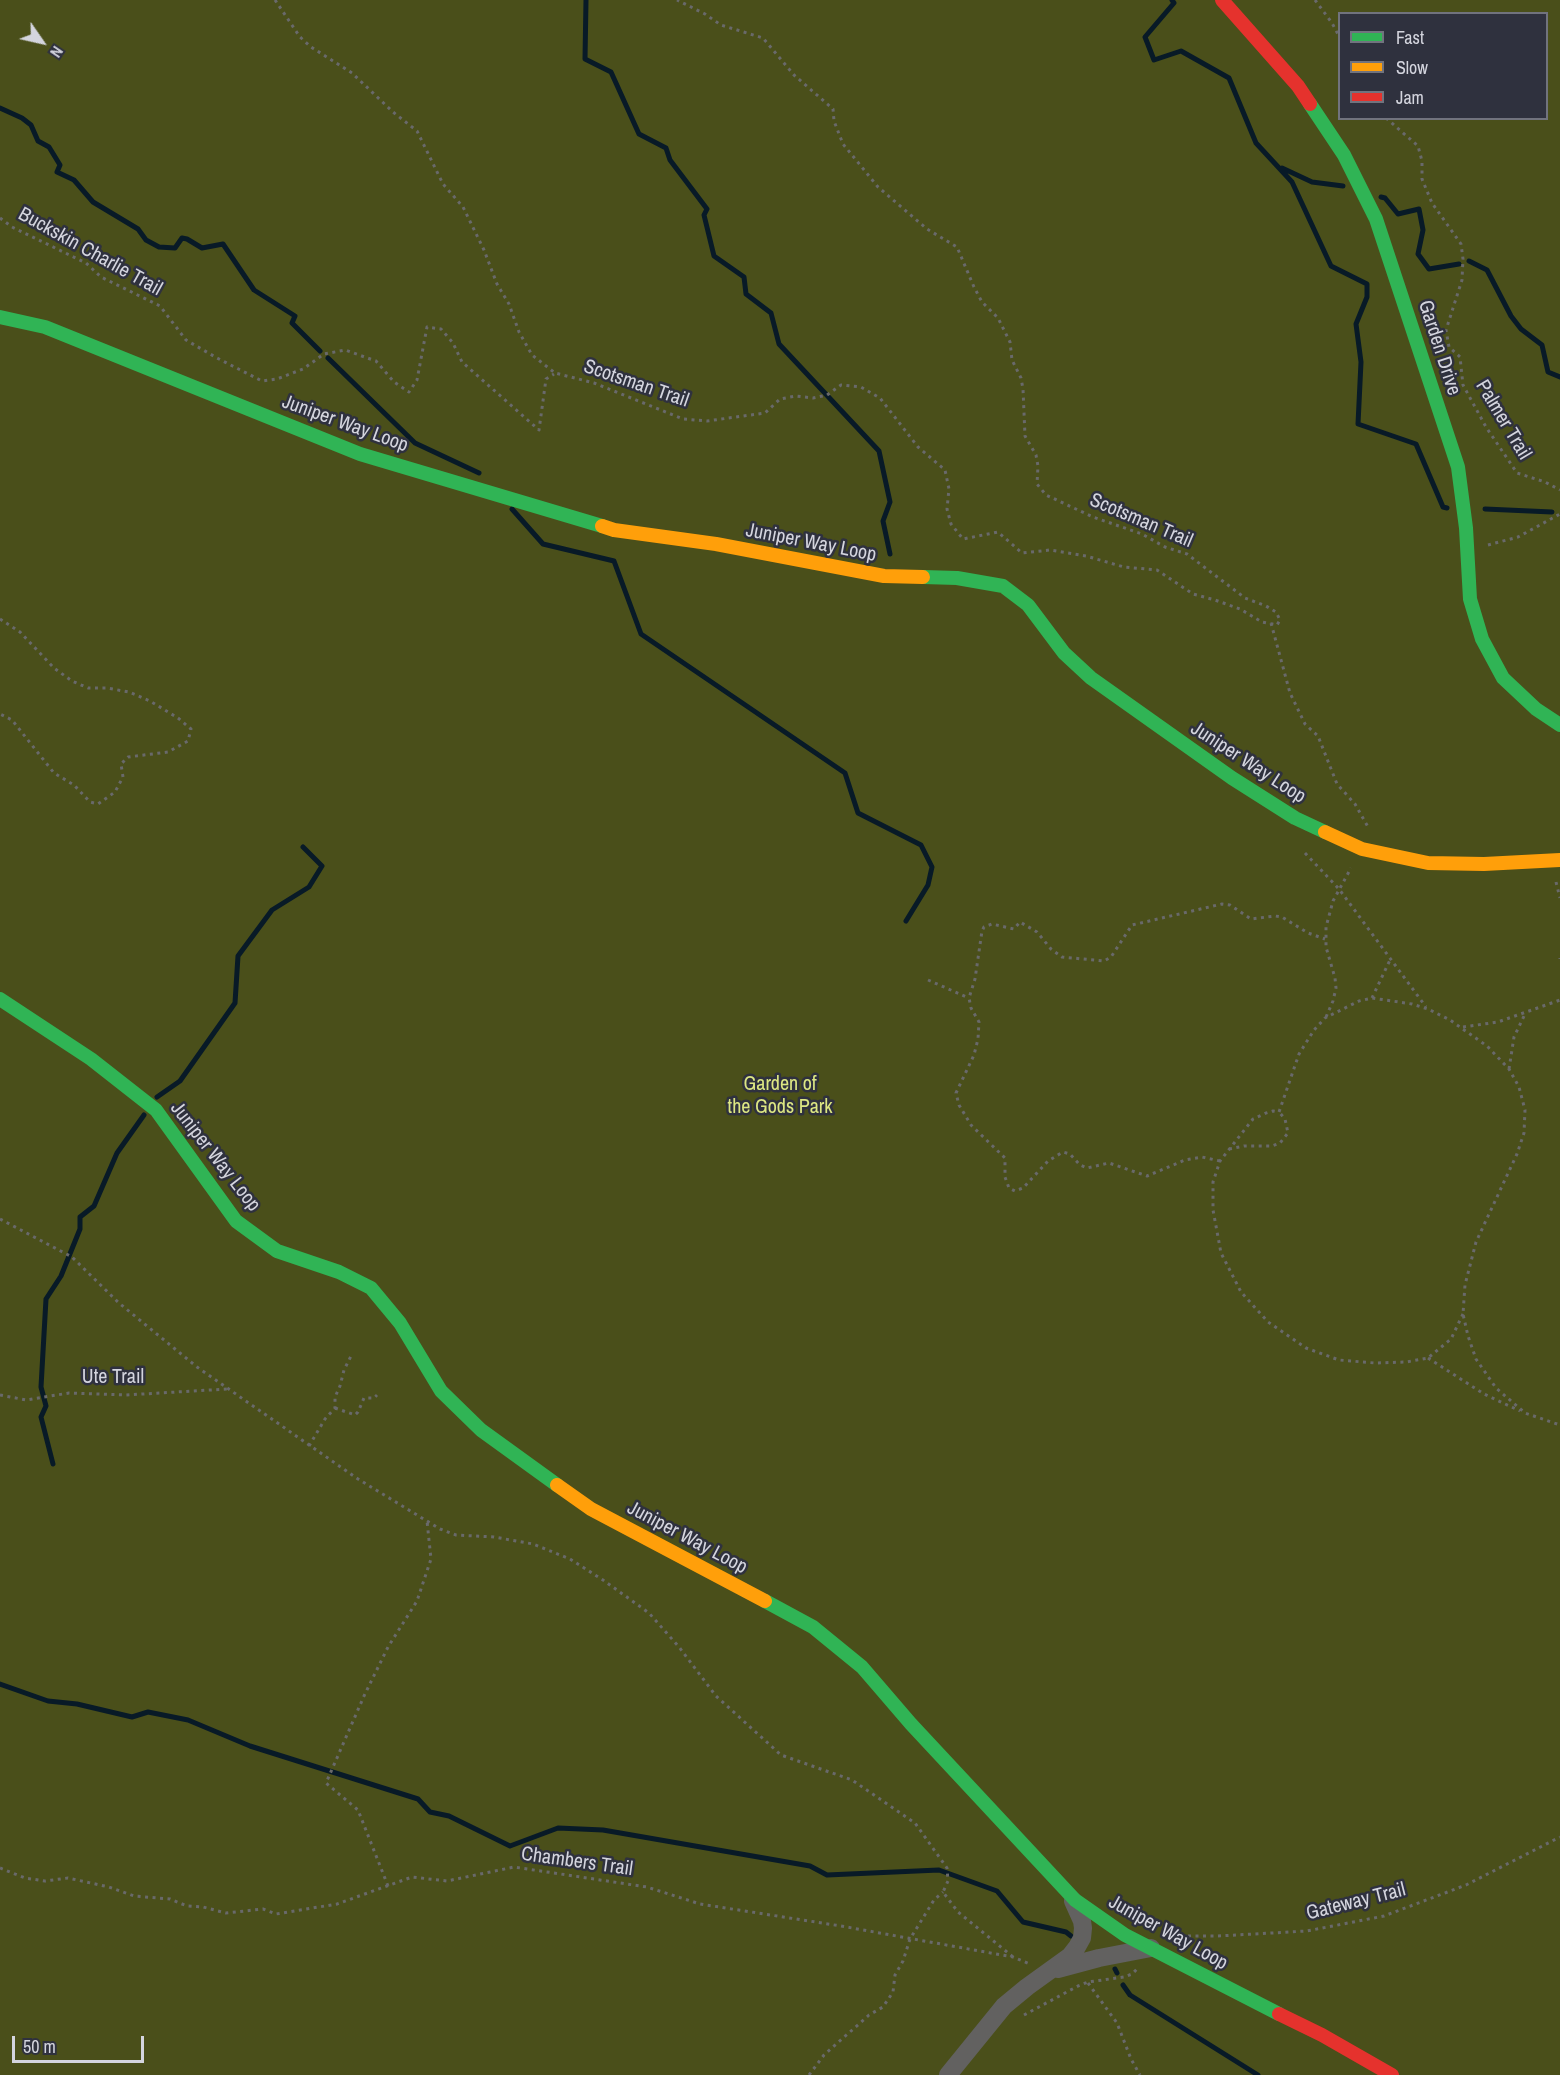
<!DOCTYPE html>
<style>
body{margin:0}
#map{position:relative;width:1560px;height:2075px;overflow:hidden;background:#32343a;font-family:"Archivo Narrow",sans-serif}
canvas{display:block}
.legend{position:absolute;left:1338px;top:12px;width:210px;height:108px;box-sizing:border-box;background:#2f313e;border:2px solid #71737e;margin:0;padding:8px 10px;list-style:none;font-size:18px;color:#d4d5de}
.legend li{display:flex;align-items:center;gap:12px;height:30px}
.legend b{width:30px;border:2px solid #71737e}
.north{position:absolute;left:12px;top:12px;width:60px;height:60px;-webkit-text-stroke:4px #2f313e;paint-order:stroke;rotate:124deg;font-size:16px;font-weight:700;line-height:24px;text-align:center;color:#d4d5de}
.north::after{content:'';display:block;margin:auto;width:21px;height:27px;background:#d4d5de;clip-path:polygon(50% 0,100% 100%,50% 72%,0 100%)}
.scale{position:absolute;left:12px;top:2036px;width:132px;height:27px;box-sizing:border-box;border:3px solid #d4d5de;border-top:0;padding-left:8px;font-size:18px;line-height:21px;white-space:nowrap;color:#d4d5de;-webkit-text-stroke:4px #2f313e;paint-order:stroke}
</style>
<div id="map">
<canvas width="1560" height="2075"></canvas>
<ul class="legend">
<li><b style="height:8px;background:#30b455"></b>Fast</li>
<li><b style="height:8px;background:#ff9f0a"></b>Slow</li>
<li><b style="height:8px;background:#e5322d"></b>Jam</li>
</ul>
<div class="north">N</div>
<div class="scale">50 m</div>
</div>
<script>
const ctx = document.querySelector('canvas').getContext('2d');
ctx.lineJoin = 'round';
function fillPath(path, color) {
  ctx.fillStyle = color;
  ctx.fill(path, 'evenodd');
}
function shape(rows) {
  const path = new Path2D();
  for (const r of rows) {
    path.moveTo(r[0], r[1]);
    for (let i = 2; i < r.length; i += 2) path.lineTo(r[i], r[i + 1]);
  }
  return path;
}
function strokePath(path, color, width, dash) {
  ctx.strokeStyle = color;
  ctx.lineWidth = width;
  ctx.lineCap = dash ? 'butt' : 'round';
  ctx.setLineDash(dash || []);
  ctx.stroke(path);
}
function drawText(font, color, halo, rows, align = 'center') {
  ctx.font = font + ' "Archivo Narrow",sans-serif';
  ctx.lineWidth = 5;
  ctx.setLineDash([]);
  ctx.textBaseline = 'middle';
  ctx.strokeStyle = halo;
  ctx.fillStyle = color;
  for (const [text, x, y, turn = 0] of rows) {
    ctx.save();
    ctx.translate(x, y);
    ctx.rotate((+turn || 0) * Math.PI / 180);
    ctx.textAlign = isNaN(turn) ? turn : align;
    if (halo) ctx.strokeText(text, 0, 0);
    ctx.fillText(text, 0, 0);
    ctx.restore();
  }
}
const green = shape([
 [0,0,1560,0,1560,2075,0,2075],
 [1340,14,1546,14,1546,118,1340,118]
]);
const stream = shape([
 [586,0,585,59,611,72,639,134,666,148,670,160,707,209,704,215,714,256,744,277,746,294,771,313,779,344,879,451,890,502,883,521,890,554],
 [1172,0,1174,3,1145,37,1154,60,1181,51,1229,78,1256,143,1292,182,1331,266,1367,284,1367,297,1356,324,1361,362,1358,424,1416,444,1443,507,1447,508],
 [0,108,22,118,31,125,38,141,49,147,60,165,57,172,74,180,93,202,138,229,146,240,159,247,175,248,182,238,187,239,202,248,223,244,254,290,295,316,292,323,320,351],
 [1282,168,1312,182,1343,186],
 [1381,197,1385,198,1398,214,1419,209,1423,230,1418,254,1429,269,1459,264],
 [1469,261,1487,270,1511,316,1521,329,1542,345,1548,372,1560,377],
 [328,358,415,443,479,473],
 [512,509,543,544,614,561,641,634,845,773,858,813,921,845,932,867,928,885,906,921],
 [1485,509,1552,512],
 [157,1097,180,1081,235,1003,238,956,272,910,309,887,322,866,303,847],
 [53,1464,41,1417,46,1406,41,1387,46,1299,61,1276,80,1229,80,1217,94,1206,117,1153,144,1115],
 [0,1684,48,1701,77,1704,132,1717,148,1712,188,1720,250,1746,418,1799,430,1812,449,1816,510,1846,558,1828,603,1830,810,1866,827,1875,939,1870,997,1891,1023,1922,1066,1932,1071,1936],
 [1115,1969,1117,1973],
 [1123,1985,1130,1995,1258,2075]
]);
const path = shape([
 [275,0,300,37,311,47,352,73,393,112,417,131,443,184,463,207,484,250,497,284,509,304,519,332,532,355,555,373,594,383,683,419,707,421,765,413,780,399,796,396,813,398,827,395,841,385,861,387,880,398,918,447,945,470,949,489,947,509,951,524,963,539,998,532,1022,553,1050,550,1086,556,1124,567,1157,570,1193,594,1215,600,1240,609,1262,622,1277,625,1280,620,1276,612,1266,606,1245,598,1187,554,1165,547,1142,534,1093,517,1046,495,1037,484,1038,466,1036,455,1025,436,1023,389,1021,378,1012,360,1010,342,998,318,982,302,974,287,957,247,927,229,878,187,843,144,834,121,833,109,794,75,763,38,721,25,705,14,677,0],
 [1315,0,1332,23,1340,38],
 [1386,118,1418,146,1422,161,1422,179,1432,203,1461,244,1463,259,1462,280,1446,330,1449,347,1460,357,1463,385,1486,427,1517,473,1545,482,1560,490],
 [0,218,12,227,86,263,101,277,160,306,186,340,217,358,262,381,277,379,303,369,324,354,345,350,376,361,394,382,409,392,417,380,427,327,441,329,453,343,462,362,539,430,546,379,554,374],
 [1488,545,1518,537,1560,514],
 [0,619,20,632,54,668,72,681,88,688,107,688,129,692,150,701,178,718,191,729,188,741,168,752,128,757,121,764,123,777,115,792,98,804,90,802,74,785,54,773,12,720,0,714],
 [1271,623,1290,693,1305,724,1318,736,1337,784,1355,804,1368,827],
 [1305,853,1339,889,1426,1007],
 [1556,882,1560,898],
 [1560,958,1560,959],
 [928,980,969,998],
 [1372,998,1390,960],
 [1326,1017,1333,1001,1336,988,1335,978,1326,947,1326,927,1333,901,1351,868],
 [1463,1027,1498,1022,1560,1000],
 [1509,1069,1514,1037,1525,1014],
 [1229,1149,1244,1146,1272,1146,1280,1143,1288,1133,1285,1119,1279,1112],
 [1220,1161,1202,1157,1185,1160,1147,1176,1109,1163,1087,1168,1080,1165,1070,1154,1063,1152,1048,1161,1023,1188,1015,1191,1009,1188,1005,1177,1005,1158,971,1125,959,1105,956,1093,974,1055,978,1039,979,1022,971,1008,969,998,975,979,982,931,984,927,992,924,1014,929,1020,922,1037,932,1051,949,1062,957,1104,961,1111,957,1132,925,1222,904,1230,905,1251,919,1275,916,1282,917,1308,933,1325,939],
 [0,1219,72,1257,119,1303,197,1367,358,1479,440,1529,456,1535,494,1537,533,1544,570,1559,603,1580,649,1613,679,1647,716,1696,781,1755,852,1780,915,1823,947,1868,948,1881,943,1892,958,1912,1013,1957],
 [1463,1314,1451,1339,1428,1358,1406,1362,1375,1363,1339,1360,1306,1348,1268,1322,1241,1292,1221,1253,1213,1210,1213,1182,1220,1161,1253,1119,1266,1113,1273,1111,1279,1112,1299,1054,1314,1030,1325,1018,1359,1001,1372,998,1412,1004,1428,1009,1450,1020,1487,1046,1509,1069,1519,1087,1525,1110,1524,1133,1517,1154,1476,1242,1465,1285,1463,1314,1468,1336,1476,1359,1496,1388,1525,1413,1560,1425],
 [1428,1358,1484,1394,1520,1411],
 [0,1395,26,1400,69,1393,126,1395,227,1389],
 [335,1408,355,1415,358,1412,364,1398,374,1398,377,1395],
 [309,1446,325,1419,335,1408,335,1397,340,1386,344,1370,351,1356],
 [0,1868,25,1878,45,1881,68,1878,109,1887,134,1896,170,1899,187,1906,203,1907,226,1913,263,1909,276,1914,337,1904,412,1877,447,1881,514,1867,647,1887,700,1904,841,1926,1013,1957,1030,1964],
 [388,1886,358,1810,326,1783,364,1696,388,1647,417,1601,431,1559,427,1521],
 [1173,1936,1218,1936,1307,1931,1384,1916,1466,1885,1560,1837],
 [1088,1983,1117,2023,1131,2059,1140,2075],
 [1024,2015,1078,1986,1088,1982,1124,1977,1132,1974,1138,1968],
 [809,2075,824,2055,869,2015,883,2007,893,1992,895,1975,903,1961,910,1939,934,1900,943,1892]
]);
const street = shape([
 [1058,1969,1099,1958,1151,1948],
 [948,2075,1004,2006,1027,1987,1070,1956,1077,1947,1082,1938,1083,1928,1082,1921,1073,1901]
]);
const fast = shape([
 [1310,104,1344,155,1376,219,1458,467,1466,528,1470,599,1482,639,1503,678,1536,709,1560,725],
 [0,317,45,327,360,454,602,526],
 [923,577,957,578,1003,586,1028,605,1064,653,1091,678,1232,778,1295,818,1325,832],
 [0,999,91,1059,156,1110,236,1221,277,1251,339,1272,371,1288,400,1323,441,1391,481,1430,557,1485],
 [765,1601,813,1627,862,1667,911,1724,1075,1900,1125,1935,1279,2014]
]);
const slow = shape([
 [602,526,614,530,716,544,884,576,923,577],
 [1325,832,1362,849,1428,863,1484,864,1560,860],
 [557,1485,591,1509,765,1601]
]);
const jam = shape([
 [1222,0,1298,86,1310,104],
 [1279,2014,1322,2035,1392,2075]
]);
const streetNames = [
 ["Buckskin Charlie Trail",90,252,29],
 ["Garden Drive",1439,348,72],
 ["Scotsman Trail",636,384,19],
 ["Palmer Trail",1503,420,59],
 ["Juniper Way Loop",345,424,20],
 ["Scotsman Trail",1141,521,23],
 ["Juniper Way Loop",811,543,11],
 ["Juniper Way Loop",1248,763,33],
 ["Juniper Way Loop",215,1157,52],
 ["Ute Trail",113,1378],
 ["Juniper Way Loop",687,1538,28],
 ["Chambers Trail",577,1862,8],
 ["Gateway Trail",1356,1902,-14],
 ["Juniper Way Loop",1168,1933,29]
];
const parkNames = [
 ["Garden of",780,1085],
 ["the Gods Park",780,1108]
];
fillPath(green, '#4a4f1a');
strokePath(stream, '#081a27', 5);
strokePath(path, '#69696a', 3, [3, 4.5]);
strokePath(street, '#626160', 18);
strokePath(fast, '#30b455', 14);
strokePath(slow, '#ff9f0a', 14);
strokePath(jam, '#e5322d', 14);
drawText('20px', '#d4d5de', '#2f313e', streetNames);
drawText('20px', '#dde783', '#2f313e', parkNames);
</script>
